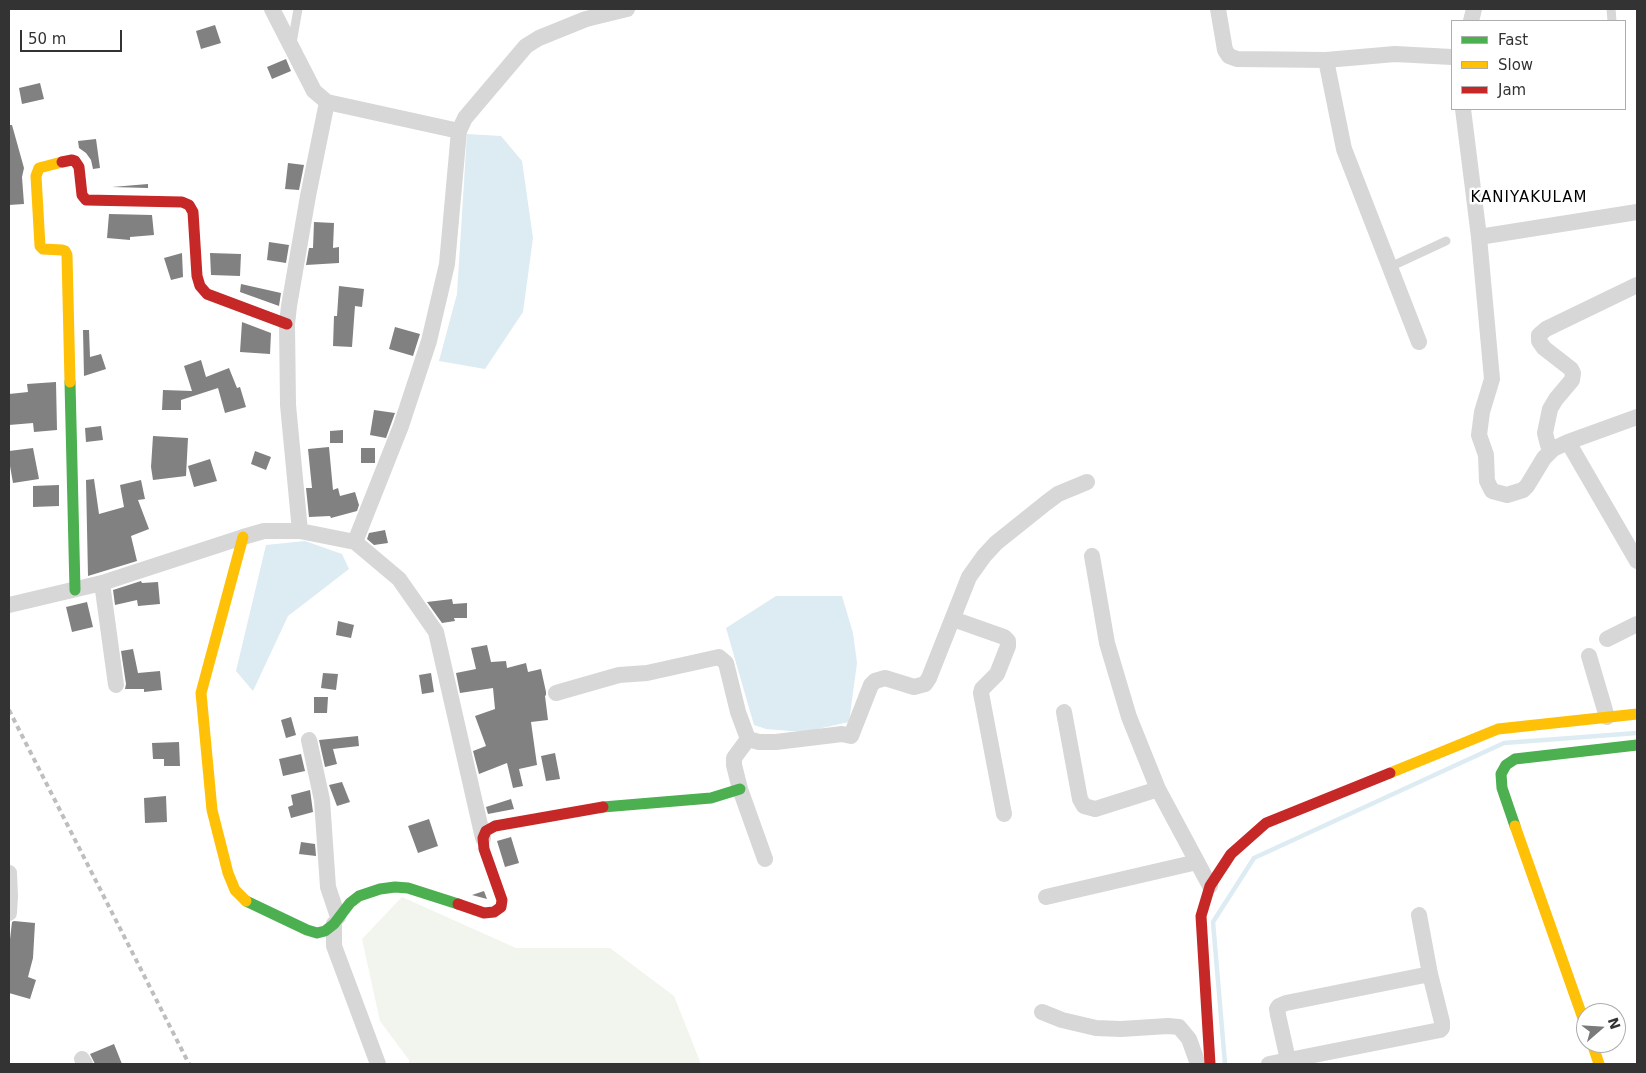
<!DOCTYPE html>
<style>
body{margin:0}
#map{position:relative;width:1646px;height:1073px;overflow:hidden;background:#fff;font-family:"DejaVu Sans",sans-serif}
canvas{display:block}
.frame{position:absolute;inset:0;border:10px solid #333;pointer-events:none}
.legend{position:absolute;left:1451px;top:20px;width:175px;height:90px;box-sizing:border-box;background:#fff;border:1px solid #adadad;margin:0;padding:6px 9px;list-style:none;font-size:15px;color:#333}
.legend li{display:flex;align-items:center;gap:10px;height:25px}
.legend b{width:25px;border:1px solid #adadad}
.north{position:absolute;left:1576px;top:1003px;width:50px;height:50px;box-sizing:border-box;background:#fff;border:1px solid #adadad;border-radius:50%;rotate:71deg;font-size:14px;font-weight:700;line-height:20px;text-align:center;color:#333}
.north::after{content:'';display:block;margin:auto;width:18px;height:22px;background:#7a7a7a;clip-path:polygon(50% 0,100% 100%,50% 72%,0 100%)}
.scale{position:absolute;left:20px;top:30px;width:102px;height:22px;box-sizing:border-box;border:2px solid #333;border-top:0;padding-left:6px;font-size:15px;line-height:18px;white-space:nowrap;color:#333;-webkit-text-stroke:4px #fff;paint-order:stroke}
</style>
<div id="map">
<canvas width="1646" height="1073"></canvas>
<div class="frame"></div>
<ul class="legend">
<li><b style="height:6px;background:#4caf50"></b>Fast</li>
<li><b style="height:6px;background:#ffc107"></b>Slow</li>
<li><b style="height:6px;background:#c62828"></b>Jam</li>
</ul>
<div class="north">N</div>
<div class="scale">50 m</div>
</div>
<script>
const ctx = document.querySelector('canvas').getContext('2d');
ctx.lineJoin = 'round';
function fillPath(path, color) {
  ctx.fillStyle = color;
  ctx.fill(path, 'evenodd');
}
function shape(rows) {
  const path = new Path2D();
  for (const r of rows) {
    path.moveTo(r[0], r[1]);
    for (let i = 2; i < r.length; i += 2) path.lineTo(r[i], r[i + 1]);
  }
  return path;
}
function strokePath(path, color, width, dash) {
  ctx.strokeStyle = color;
  ctx.lineWidth = width;
  ctx.lineCap = dash ? 'butt' : 'round';
  ctx.setLineDash(dash || []);
  ctx.stroke(path);
}
function drawText(font, color, halo, rows, align = 'center') {
  ctx.font = font + ' "DejaVu Sans",sans-serif';
  ctx.lineWidth = 5;
  ctx.setLineDash([]);
  ctx.textBaseline = 'middle';
  ctx.strokeStyle = halo;
  ctx.fillStyle = color;
  for (const [text, x, y, turn = 0] of rows) {
    ctx.save();
    ctx.translate(x, y);
    ctx.rotate((+turn || 0) * Math.PI / 180);
    ctx.textAlign = isNaN(turn) ? turn : align;
    if (halo) ctx.strokeText(text, 0, 0);
    ctx.fillText(text, 0, 0);
    ctx.restore();
  }
}
const green = shape([
 [402,897,516,948,610,948,674,996,701,1064,409,1064,409,1060,380,1021,362,939]
]);
const water = shape([
 [467,134,501,136,522,161,533,238,523,312,485,369,439,361,457,294],
 [305,541,342,554,349,569,288,616,253,691,236,671,266,545],
 [776,596,842,596,853,633,857,663,849,722,804,732,766,729,754,725,726,628]
]);
const stream = shape([
 [1225,1064,1213,922,1254,858,1504,743,1637,733]
]);
const building = shape([
 [215,25,221,43,201,49,196,31],
 [286,59,291,71,272,79,267,67],
 [40,83,44,99,22,104,19,88],
 [9,125,12,125,24,168,22,177,24,204,9,205],
 [96,139,100,168,93,169,91,160,86,153,79,148,78,141],
 [288,163,304,165,299,190,285,189],
 [148,184,148,188,112,187],
 [109,214,152,215,154,235,130,237,130,240,107,238],
 [314,222,334,223,333,248,339,247,339,263,306,265,309,248,313,248],
 [269,242,289,245,286,263,267,260],
 [182,253,183,277,171,280,164,258],
 [210,253,241,254,240,276,211,275],
 [241,284,281,293,279,306,240,292],
 [339,286,364,289,362,307,355,306,352,347,333,346,334,316,337,316],
 [242,322,271,333,270,354,240,352],
 [395,327,420,334,413,356,389,349],
 [83,330,89,330,90,357,101,354,106,369,84,376],
 [201,360,206,377,229,368,237,388,240,387,246,407,225,413,218,388,181,400,181,410,162,410,163,390,192,391,184,366],
 [56,382,57,430,34,432,33,423,9,425,9,394,28,392,27,384],
 [374,410,395,413,386,438,370,435],
 [101,426,103,440,86,442,85,428],
 [343,430,343,443,330,443,330,431],
 [153,436,188,438,186,476,153,480,151,467],
 [329,447,333,490,338,488,340,496,355,492,359,505,357,511,331,518,330,516,309,517,306,488,312,488,308,449],
 [33,448,39,479,13,483,10,466,9,466,9,451],
 [361,448,375,448,375,463,361,463],
 [255,451,271,457,266,470,251,464],
 [210,459,217,481,194,487,188,466],
 [94,479,99,514,124,507,120,485,141,480,145,499,138,500,149,529,131,536,137,561,88,576,86,480],
 [59,485,59,506,33,507,33,486],
 [385,530,388,543,374,545,367,539,369,533],
 [141,581,142,583,158,582,160,604,138,606,137,600,115,605,113,590],
 [452,599,453,604,467,603,467,618,454,618,455,621,442,623,427,602],
 [87,602,93,627,72,632,66,607],
 [338,621,354,625,351,638,336,635],
 [487,645,491,662,506,661,507,668,526,663,528,672,541,669,546,692,546,695,545,696,548,720,531,722,537,765,519,769,523,786,513,788,507,763,479,774,473,751,486,746,475,716,495,709,493,688,460,693,456,673,476,669,471,648],
 [133,649,138,673,160,671,162,690,144,692,144,689,125,689,126,684,121,651],
 [323,673,338,674,336,690,321,688],
 [431,673,434,692,422,694,419,675],
 [314,697,328,697,327,713,314,713],
 [291,717,296,735,286,738,281,720],
 [358,736,359,746,333,749,337,764,325,767,319,740],
 [179,742,180,766,164,766,164,759,153,759,152,743],
 [555,753,560,779,546,781,541,756],
 [301,754,305,771,283,776,279,759],
 [342,782,350,802,337,806,329,785],
 [310,790,313,812,291,818,288,807,293,805,291,795],
 [166,796,167,822,145,823,144,798],
 [511,799,514,809,488,814,486,807],
 [429,819,438,846,418,853,408,826],
 [511,837,519,863,505,867,497,841],
 [301,842,315,844,316,856,299,854],
 [484,891,487,899,472,895],
 [14,921,35,923,33,958,28,977,36,980,30,999,9,993,9,948,12,922],
 [114,1044,122,1064,95,1064,90,1054]
]);
const lane = shape([
 [1611,9,1612,21],
 [292,43,298,9],
 [1390,267,1446,241]
]);
const street = shape([
 [272,9,314,91,327,102,459,131],
 [1218,9,1225,50,1229,56,1237,59,1326,60,1395,54,1452,57],
 [1471,21,1474,9],
 [1326,60,1344,149,1419,342],
 [1463,109,1479,237,1492,379,1482,412,1479,435,1486,455,1487,481,1492,491,1507,495,1523,490,1527,486,1544,458,1553,449,1568,442,1637,417],
 [1479,237,1637,212],
 [1568,442,1637,561],
 [1553,449,1548,445,1545,433,1550,409,1556,399,1572,380,1573,373,1571,369,1544,348,1539,341,1539,335,1546,329,1637,285],
 [300,531,288,405,287,324,289,306,308,196,327,102],
 [355,542,401,426,429,341,447,264,459,131,465,118,526,46,539,38,586,19,627,9],
 [1092,556,1107,643,1129,717,1158,789,1210,886],
 [102,583,116,685],
 [9,605,102,583,243,537,264,531,300,531,355,542,399,579,436,632,483,838],
 [953,619,1004,637,1008,641,1008,646,997,674,982,689,981,693,1004,814],
 [1607,639,1637,624],
 [1589,656,1607,717],
 [556,693,619,675,647,673,719,657,726,663,738,712,748,739,759,742,776,742,842,734,851,736,871,685,875,681,885,678,914,687,925,684,929,678,969,577,984,556,996,543,1046,503,1058,494,1087,482],
 [1064,712,1080,799,1084,806,1095,809,1158,789],
 [748,739,734,758,734,765,740,789,765,859],
 [309,740,322,800,328,887,338,917],
 [9,873,10,896,9,913],
 [1046,897,1197,862],
 [334,924,334,946,378,1064],
 [1042,1012,1062,1020,1096,1028,1121,1029,1168,1026,1179,1027,1189,1039,1198,1064],
 [82,1059,85,1064],
 [1288,1060,1278,1015,1277,1009,1279,1006,1286,1003,1430,974],
 [1269,1064,1440,1030,1442,1028,1442,1022,1430,974,1419,915]
]);
const fast = shape([
 [70,382,75,590],
 [603,807,711,798,740,789],
 [1515,826,1502,788,1501,774,1506,765,1515,759,1637,745],
 [246,901,307,930,317,933,325,931,334,924,350,903,359,896,380,889,395,887,408,888,458,904]
]);
const slow = shape([
 [62,162,39,168,36,176,40,246,43,249,62,250,65,251,67,255,70,382],
 [243,537,201,693,212,810,228,873,235,890,246,901],
 [1390,773,1498,729,1637,714],
 [1515,826,1586,1027],
 [1592,1043,1599,1064]
]);
const jam = shape([
 [62,162,72,160,75,161,79,167,82,195,86,200,182,202,189,205,193,212,197,276,200,286,207,294,287,324],
 [458,904,484,913,494,912,501,907,502,900,484,849,483,838,486,831,495,826,603,807],
 [1210,1064,1201,916,1210,886,1231,854,1266,823,1390,773]
]);
const rail = shape([
 [9,710,189,1064]
]);
const quarterNames = [
 ["KANIYAKULAM",1529,198]
];
fillPath(green, '#f1f5ed');
fillPath(water, '#ddebf3');
strokePath(stream, '#ddebf3', 4.5);
fillPath(building, '#818181');
strokePath(lane, '#d7d7d7', 9);
strokePath(street, '#d7d7d7', 16);
strokePath(fast, '#4caf50', 11);
strokePath(slow, '#ffc107', 11);
strokePath(jam, '#c62828', 11);
strokePath(rail, '#bebebe', 4, [5, 4]);
ctx.letterSpacing = '1px';
drawText('15px', '#000', '#fff', quarterNames);
ctx.letterSpacing = '0px';
</script>
